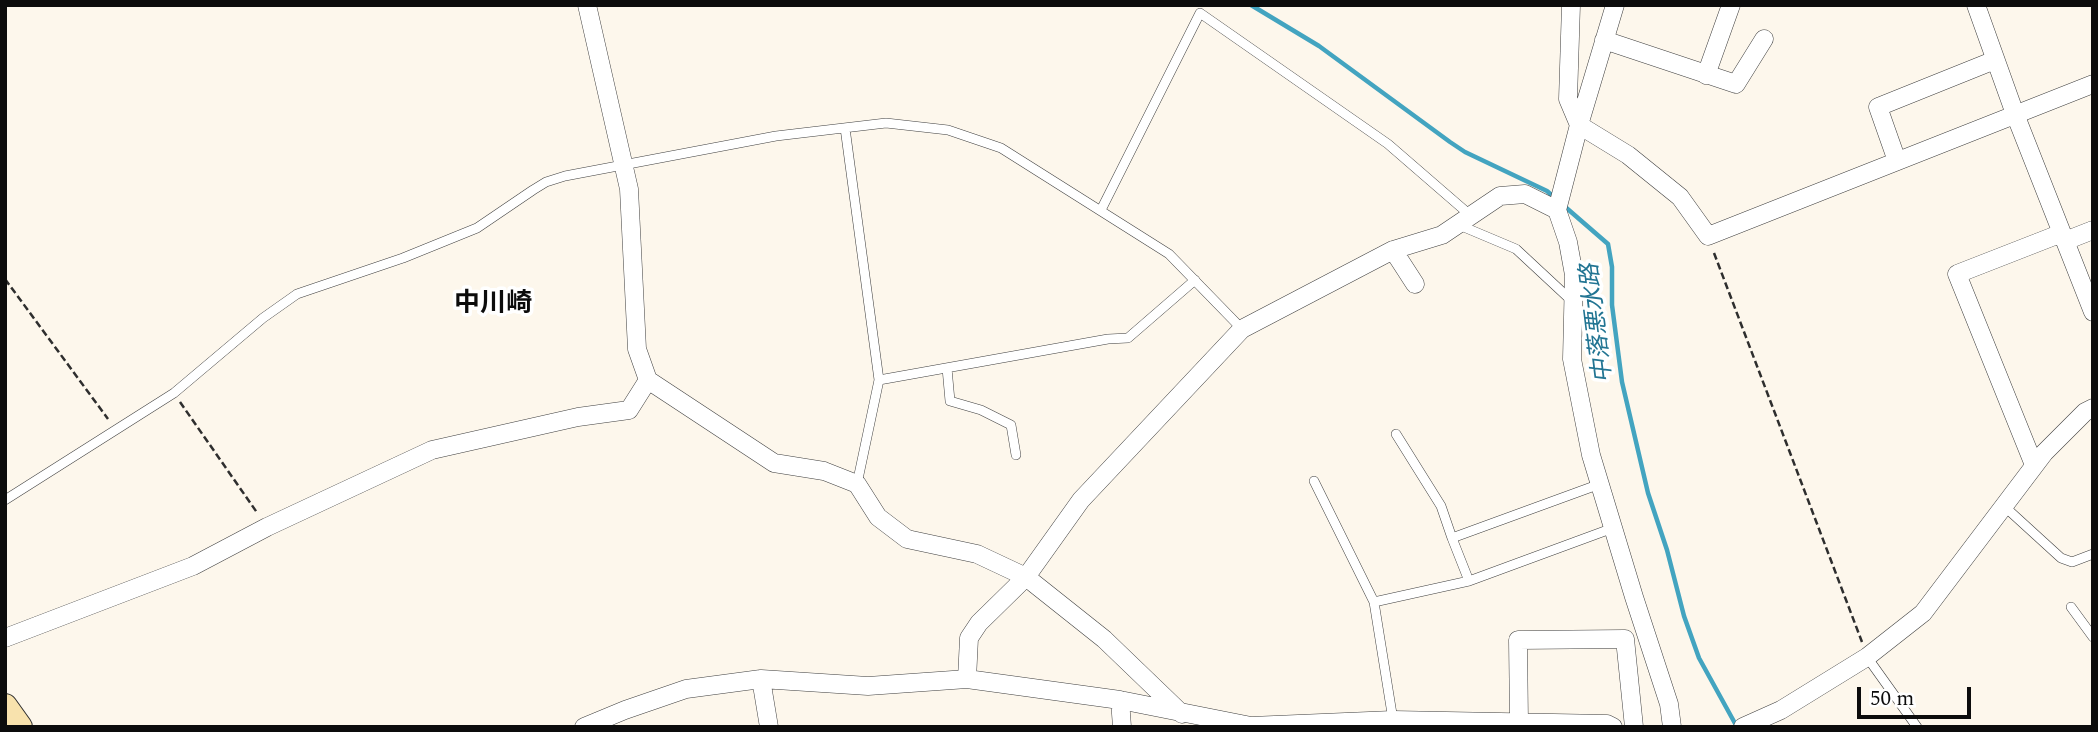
<!DOCTYPE html>
<meta charset="utf-8">
<style>
body{margin:0}
#map{position:relative;width:2098px;height:732px;overflow:hidden;background:#fdf7ec;font-family:Spectral,serif}
canvas{display:block}
.frame{position:absolute;inset:0;border:7px solid #0c0c0c;pointer-events:none}
.scale{position:absolute;left:1857px;top:687px;width:114px;height:32px;box-sizing:border-box;border:4px solid #0c0c0c;border-top:0;padding-left:9px;font-size:21px;line-height:24px;white-space:nowrap;color:#0c0c0c;-webkit-text-stroke:5px #fff;paint-order:stroke}
</style>
<div id="map">
<canvas width="2098" height="732"></canvas>
<div class="frame"></div>
<div class="scale">50 m</div>
</div>
<script>
const ctx = document.querySelector('canvas').getContext('2d');
ctx.lineJoin = 'round';
function shape(rows) {
  const path = new Path2D();
  for (const r of rows) {
    path.moveTo(r[0], r[1]);
    for (let i = 2; i < r.length; i += 2) path.lineTo(r[i], r[i + 1]);
  }
  return path;
}
function strokePath(path, color, width, dash) {
  ctx.strokeStyle = color;
  ctx.lineWidth = width;
  ctx.lineCap = dash ? 'butt' : 'round';
  ctx.setLineDash(dash || []);
  ctx.stroke(path);
}
function drawText(font, color, halo, rows, align = 'center') {
  ctx.font = font + ' Spectral,"Noto Sans JP",serif';
  ctx.lineWidth = 7;
  ctx.setLineDash([]);
  ctx.textBaseline = 'middle';
  ctx.strokeStyle = halo;
  ctx.fillStyle = color;
  for (const [text, x, y, turn = 0] of rows) {
    ctx.save();
    ctx.translate(x, y);
    ctx.rotate((+turn || 0) * Math.PI / 180);
    ctx.textAlign = isNaN(turn) ? turn : align;
    if (halo) ctx.strokeText(text, 0, 0);
    ctx.fillText(text, 0, 0);
    ctx.restore();
  }
}
const stream = shape([
 [1251,5,1319,46,1450,142,1465,152,1547,191,1556,199],
 [1563,205,1608,244,1612,267,1612,305,1622,382,1648,493,1667,550,1684,616,1699,658,1737,727]
]);
const path = shape([
 [1714,253,1862,642],
 [5,279,108,419],
 [180,402,258,514]
]);
const lane = shape([
 [845,128,879,380,1108,339,1128,338,1195,280],
 [1101,210,1200,13,1388,144,1470,215],
 [1459,225,1516,249,1573,302],
 [947,368,950,401,981,410,1011,425,1016,455],
 [1396,434,1441,506,1452,538],
 [1314,481,1374,602],
 [857,484,879,380],
 [1600,484,1452,538,1469,581,1613,528],
 [5,500,174,393,263,318,297,294,403,258,477,228,533,190,546,182,565,176,776,136,886,123,948,130,1001,148,1169,254,1242,329],
 [2004,506,2061,558,2072,562,2093,554],
 [2071,607,2093,637],
 [1867,657,1917,727],
 [1393,720,1374,602,1469,581]
]);
const street = shape([
 [587,5,629,189,637,349,648,380,774,463,824,471,857,484,878,517,907,539,977,554,1026,577,1081,500,1242,329,1393,250,1442,235,1500,196,1525,194,1557,210],
 [1571,5,1568,99,1579,125,1628,155,1680,197,1708,236,2093,84],
 [1615,5,1579,125,1557,210,1568,242,1574,275,1572,359,1591,455,1634,597,1669,704,1672,727],
 [1976,5,2015,114,2093,312],
 [1604,40,1736,84,1764,39],
 [1706,75,1731,5],
 [1897,161,1878,107,1995,60],
 [2065,241,2093,230],
 [1393,250,1415,284],
 [2034,465,1957,274,2062,233],
 [5,638,193,566,267,527,432,450,578,417,629,410,648,380],
 [761,679,769,727],
 [967,679,969,638,979,623,1026,577,1104,639,1182,714],
 [1120,700,1122,727],
 [1519,722,1518,640,1625,639,1634,727],
 [584,727,625,710,686,689,761,679,868,686,967,679,1120,700,1251,726,1393,720,1607,724,1613,727],
 [1743,727,1781,710,1867,657,1923,613,2044,453,2085,412,2093,408]
]);
const secondary = shape([
 [5,706,20,727]
]);
const waterNames = [
 ["中落悪水路",1599,323,-97]
];
const quarterNames = [
 ["中川崎",493,306]
];
strokePath(stream, '#43a4c0', 4.5);
strokePath(lane, '#3f3f3f', 10);
strokePath(street, '#3f3f3f', 19);
strokePath(secondary, '#2e2e2e', 26);
strokePath(path, '#2e2e2e', 2.5, [7, 3.5]);
strokePath(lane, '#fff', 9);
strokePath(street, '#fff', 18);
strokePath(secondary, '#f8e2ad', 24);
drawText('italic 24px', '#217492', '#fff', waterNames);
drawText('bold 26px', '#0c0c0c', '#fff', quarterNames);
</script>
